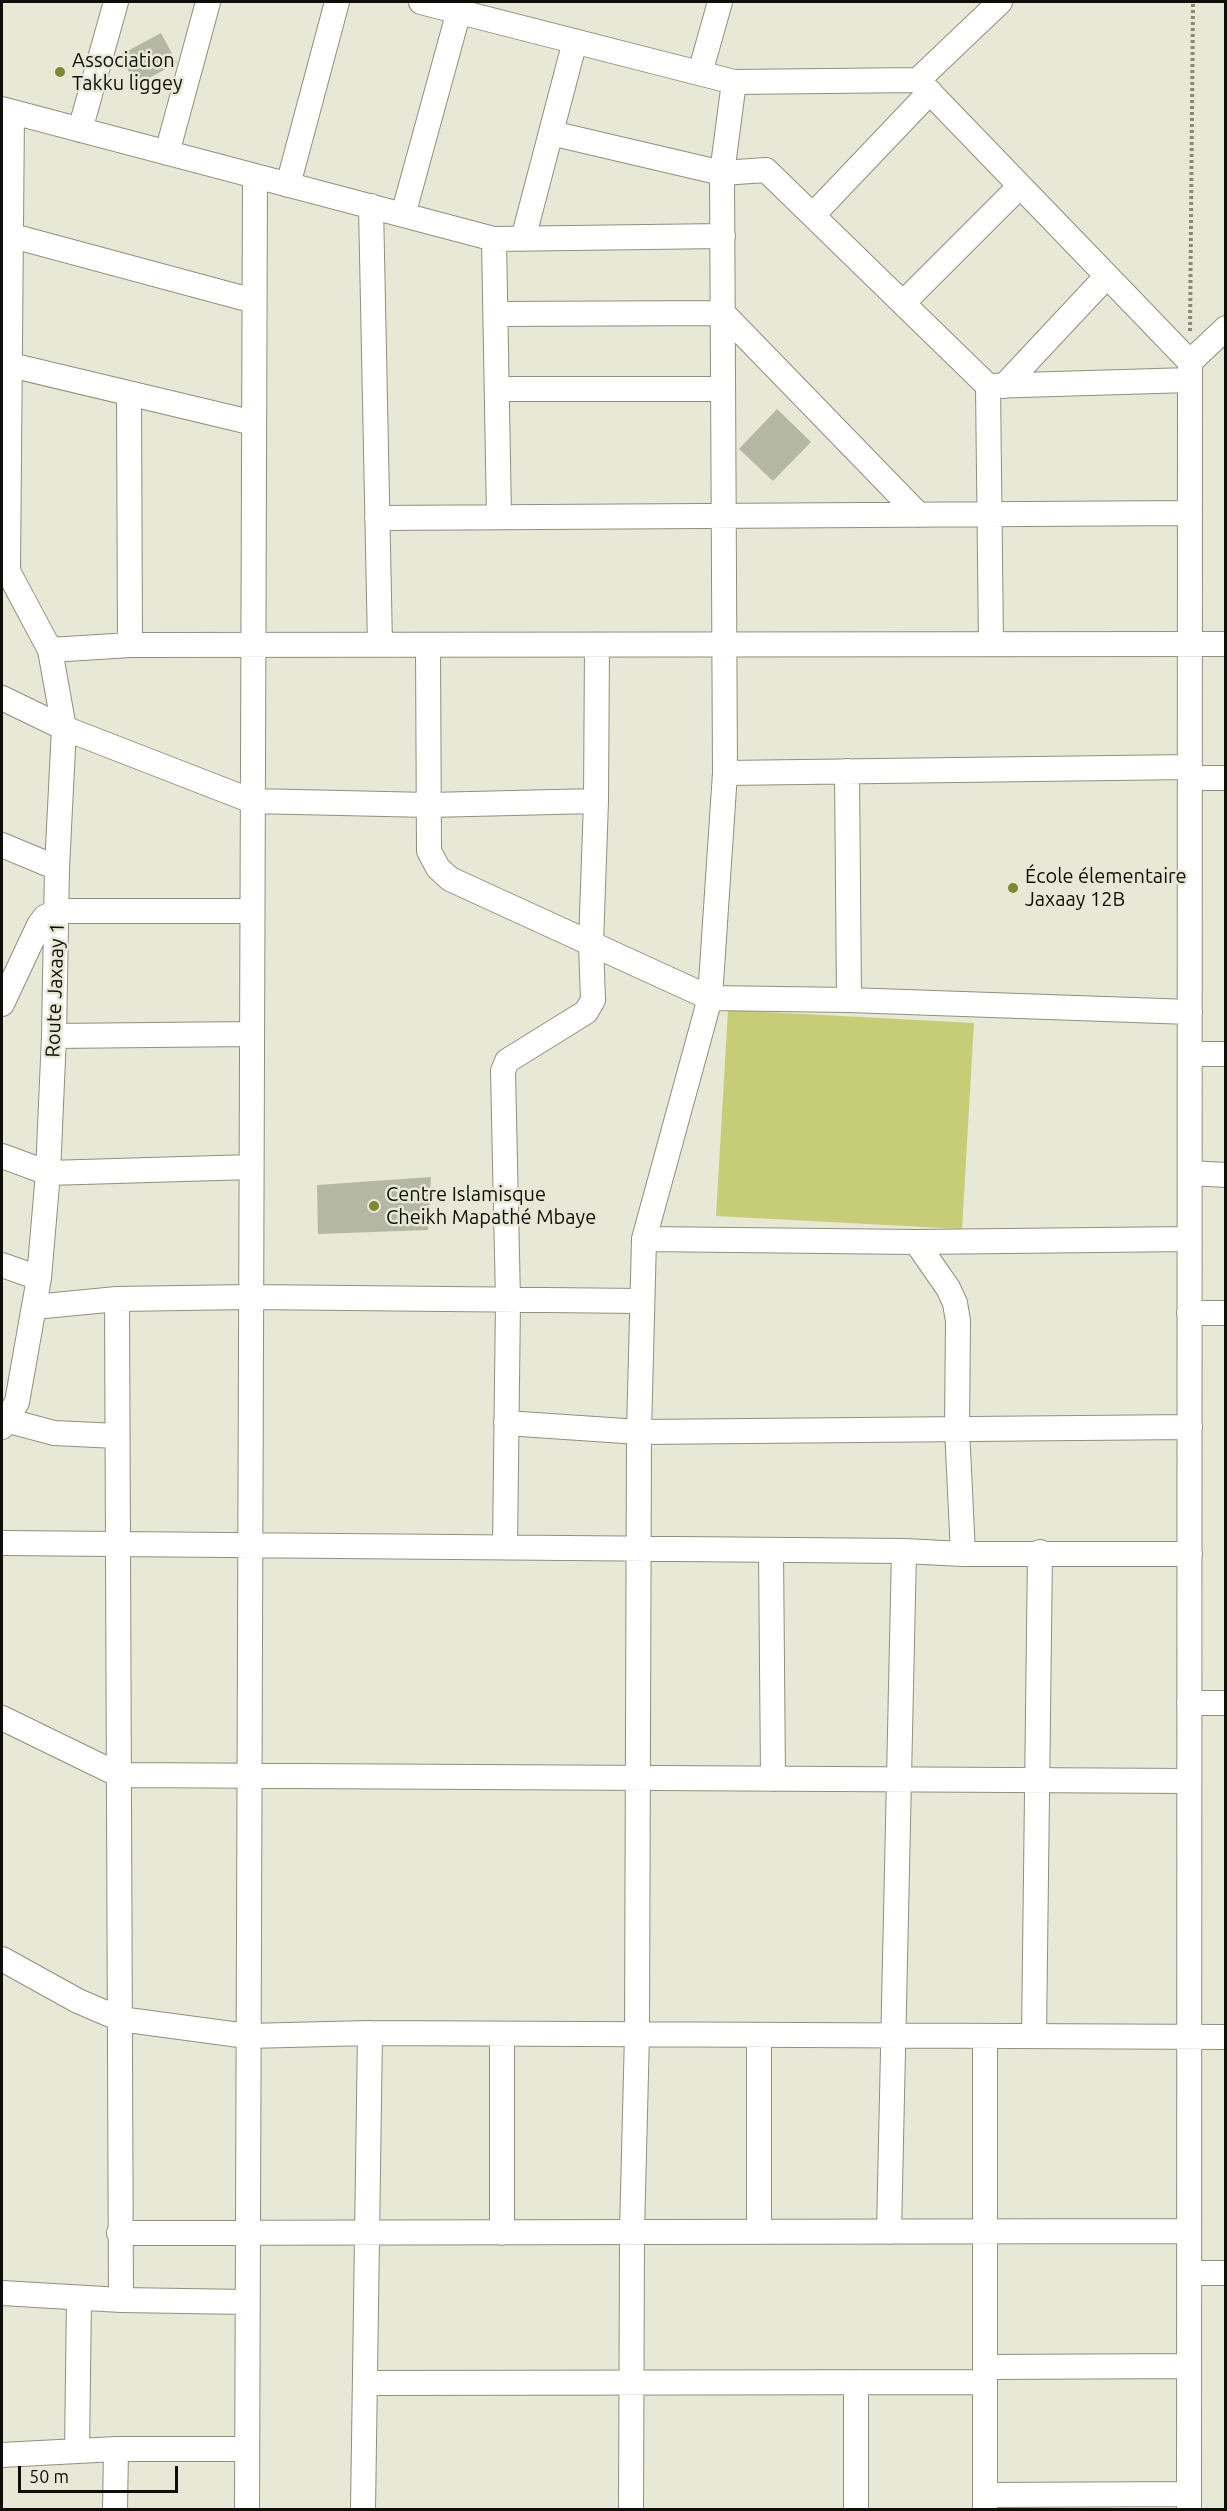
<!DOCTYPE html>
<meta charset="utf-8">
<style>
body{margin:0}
#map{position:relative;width:1227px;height:2511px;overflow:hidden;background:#e7e9d6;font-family:Ubuntu,sans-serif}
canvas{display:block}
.frame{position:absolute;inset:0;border:3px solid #0e0f09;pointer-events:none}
.scale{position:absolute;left:18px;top:2466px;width:160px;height:27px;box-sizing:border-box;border:3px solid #0e0f09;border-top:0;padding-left:8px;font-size:18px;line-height:21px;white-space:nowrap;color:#0e0f09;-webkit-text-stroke:4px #e7e9d6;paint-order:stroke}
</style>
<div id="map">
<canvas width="1227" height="2511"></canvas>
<div class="frame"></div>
<div class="scale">50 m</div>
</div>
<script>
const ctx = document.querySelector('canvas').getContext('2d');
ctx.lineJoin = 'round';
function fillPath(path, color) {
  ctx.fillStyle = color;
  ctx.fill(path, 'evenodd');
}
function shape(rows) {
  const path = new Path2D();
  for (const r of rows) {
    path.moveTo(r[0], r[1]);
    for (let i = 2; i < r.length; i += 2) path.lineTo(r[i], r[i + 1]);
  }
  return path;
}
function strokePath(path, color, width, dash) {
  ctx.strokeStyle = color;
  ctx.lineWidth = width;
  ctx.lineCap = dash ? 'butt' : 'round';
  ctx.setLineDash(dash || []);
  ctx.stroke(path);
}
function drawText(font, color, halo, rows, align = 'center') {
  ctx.font = font + ' Ubuntu,sans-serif';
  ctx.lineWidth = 5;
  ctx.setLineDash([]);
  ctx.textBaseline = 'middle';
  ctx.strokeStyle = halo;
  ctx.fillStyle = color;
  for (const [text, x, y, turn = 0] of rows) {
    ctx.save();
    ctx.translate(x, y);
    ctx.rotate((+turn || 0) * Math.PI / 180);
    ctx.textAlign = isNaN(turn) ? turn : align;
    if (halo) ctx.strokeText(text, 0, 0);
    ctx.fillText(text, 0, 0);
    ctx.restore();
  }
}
const green = shape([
 [728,1010,974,1023,962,1229,716,1216]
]);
const building = shape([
 [161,33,177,63,136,85,120,55],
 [777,409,811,442,773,481,739,449],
 [431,1177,428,1230,318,1234,317,1185]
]);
const path = shape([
 [1190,331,1193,2]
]);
const minor = shape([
 [421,2,734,82,918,80,1000,2],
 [700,73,720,2],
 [918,80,1190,362,1189,2510],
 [2,109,494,239,723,236],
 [80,130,116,2],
 [551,133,722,173,766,170,988,386,991,644],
 [167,153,208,2],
 [288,185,337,2],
 [371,206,380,645],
 [403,215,459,11],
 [813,215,930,92],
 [2,233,254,301],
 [494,239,499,517],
 [523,239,575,41],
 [903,303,1020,186],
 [496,314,723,313,919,515],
 [1190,362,1226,328],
 [2,363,254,423],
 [988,386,1190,380],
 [1004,386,1107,276],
 [497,389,723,389],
 [129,394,130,645],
 [377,518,1190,513],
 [2,560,50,650,64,728,57,868,54,1036,48,1173,39,1278,17,1402,2,1427],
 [8,570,12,112],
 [428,645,429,851,438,868,450,879,710,998,849,1000,1190,1012],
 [50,650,130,645,1226,644],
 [2,698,64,728,252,801,429,805,596,801],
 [847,771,849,1000],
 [725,773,1190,767],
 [1190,778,1226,778],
 [2,845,57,868],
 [2,1004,39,925,45,917,58,911,252,911],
 [54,1036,251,1034],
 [1190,1054,1226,1054],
 [2,1156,48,1173,251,1167],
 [1190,1173,1226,1175],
 [644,1239,916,1242,1189,1239],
 [916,1242,948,1288,955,1303,958,1321,957,1428,963,1554],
 [2,1265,39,1278],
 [117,1299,121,2300],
 [34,1307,117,1299,250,1297,642,1301],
 [1189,1313,1226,1313],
 [2,1419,54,1433,117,1436],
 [506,1423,639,1432,1190,1427],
 [2,1543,904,1551,963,1554,1190,1554],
 [505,1547,508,1301,503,1071,507,1061,586,1012,593,1000,591,944,596,801,597,645],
 [771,1550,773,1779],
 [1189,1703,1226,1703],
 [2,1718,119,1775,1189,1781],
 [2,1959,78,2001,120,2019,247,2036,370,2033,1226,2037],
 [1034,2036,1040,1552],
 [759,2232,759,2035],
 [889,2232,904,1551],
 [119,2233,1189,2231],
 [502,2233,502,2034],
 [1189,2273,1226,2273],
 [2,2293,121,2300,247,2302],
 [985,2367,1189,2366],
 [365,2383,985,2382],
 [77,2451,79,2298],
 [2,2455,116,2449,246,2449],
 [985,2495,1189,2494],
 [115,2510,116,2449],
 [247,2510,255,176],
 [363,2510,370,2033],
 [631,2510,632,2232,637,2034,639,1432,644,1239,710,998,725,773,722,173,734,82],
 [856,2510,856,2382],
 [985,2510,985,2036]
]);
const markers = [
 [60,72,6,"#828631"],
 [1013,888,6,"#828631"],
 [374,1206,6,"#828631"]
];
const poiNames = [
 ["Association",72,60],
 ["Takku liggey",72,83],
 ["École élementaire",1025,876],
 ["Jaxaay 12B",1025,899],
 ["Centre Islamisque",386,1194],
 ["Cheikh Mapathé Mbaye",386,1217]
];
const streetNames = [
 ["Route Jaxaay 1",55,990,-88]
];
fillPath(green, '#c7cd76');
fillPath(building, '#b5b7a5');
strokePath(minor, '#8e907e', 26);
strokePath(path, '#87887b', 4, [3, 3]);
strokePath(minor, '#fff', 24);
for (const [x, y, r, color] of markers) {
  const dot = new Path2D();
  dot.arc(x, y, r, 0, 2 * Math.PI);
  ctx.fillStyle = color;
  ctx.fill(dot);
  strokePath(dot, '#e7e9d6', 2);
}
drawText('20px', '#0e0f09', '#e7e9d6', poiNames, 'left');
drawText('20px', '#0e0f09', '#e7e9d6', streetNames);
</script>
